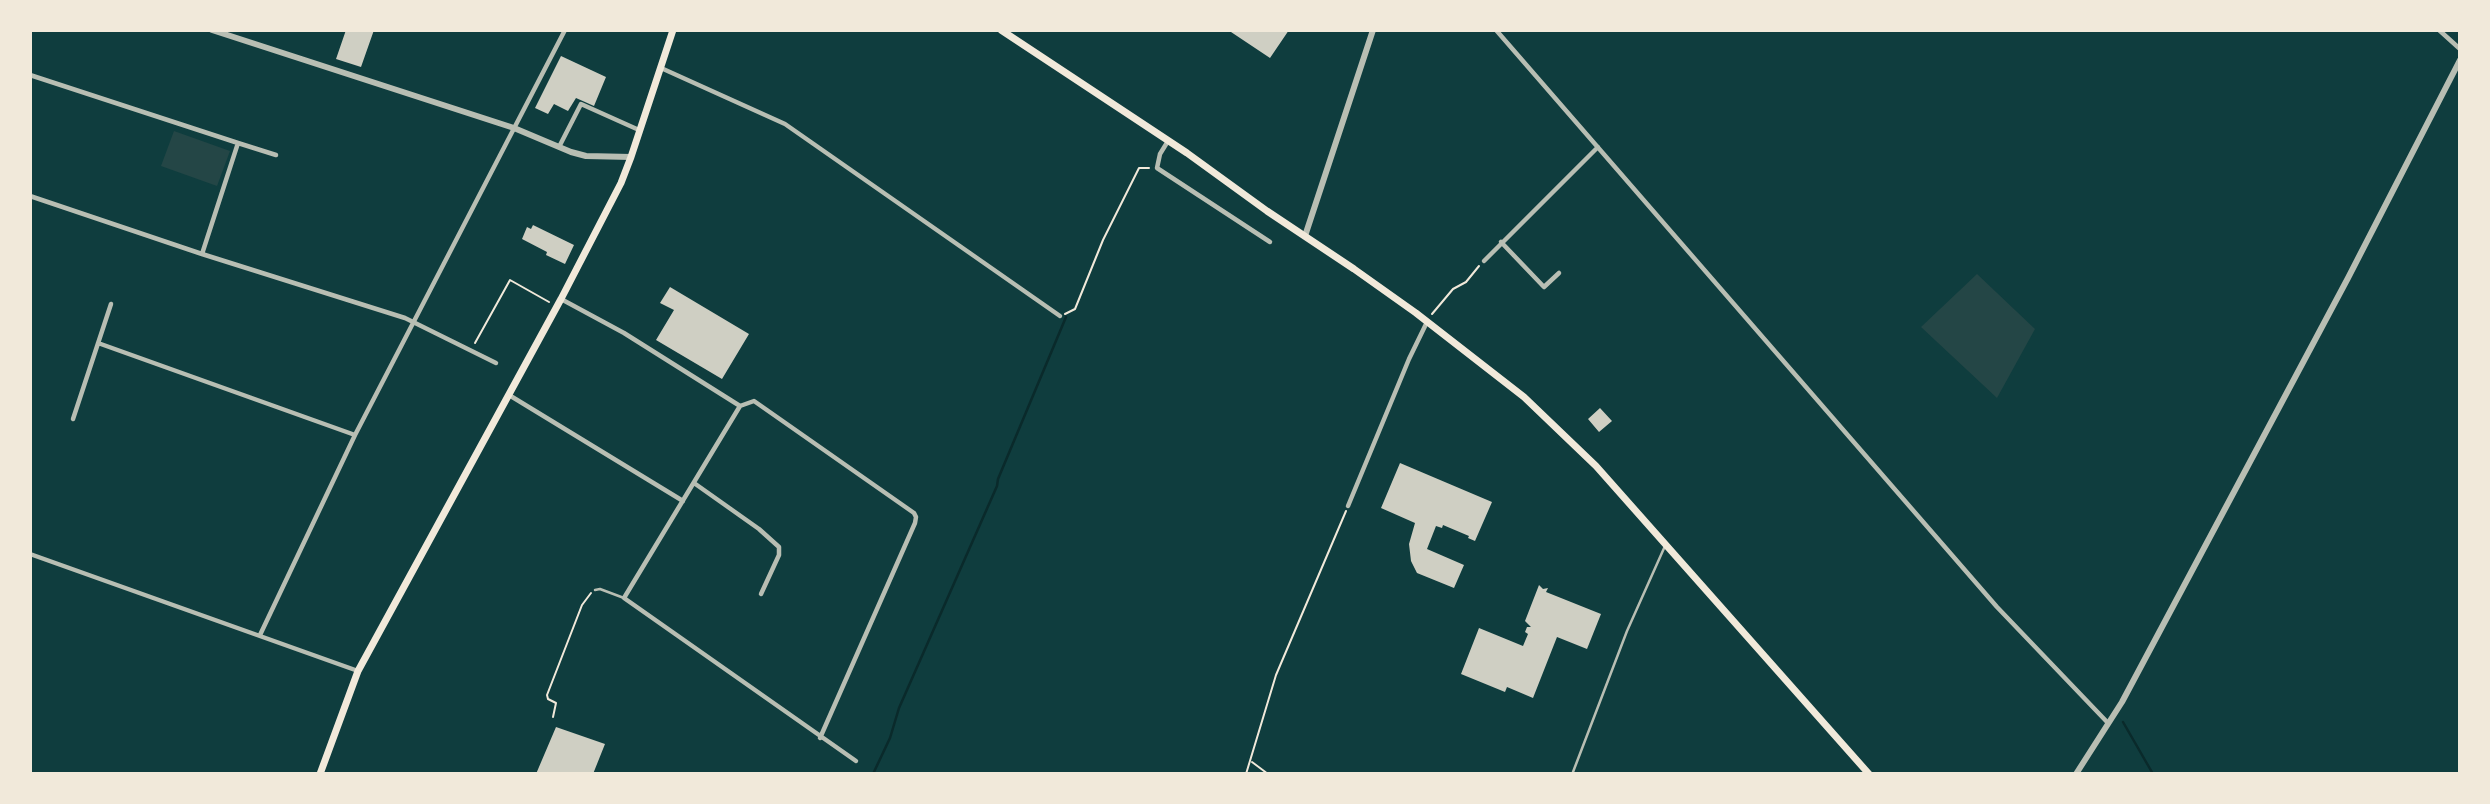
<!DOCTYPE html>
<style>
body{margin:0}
#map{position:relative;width:2490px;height:804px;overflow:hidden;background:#0f3d3e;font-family:"PT Sans",sans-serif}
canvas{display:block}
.frame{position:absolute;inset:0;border:32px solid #f1e9da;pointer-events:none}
</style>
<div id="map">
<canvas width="2490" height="804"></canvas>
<div class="frame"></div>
</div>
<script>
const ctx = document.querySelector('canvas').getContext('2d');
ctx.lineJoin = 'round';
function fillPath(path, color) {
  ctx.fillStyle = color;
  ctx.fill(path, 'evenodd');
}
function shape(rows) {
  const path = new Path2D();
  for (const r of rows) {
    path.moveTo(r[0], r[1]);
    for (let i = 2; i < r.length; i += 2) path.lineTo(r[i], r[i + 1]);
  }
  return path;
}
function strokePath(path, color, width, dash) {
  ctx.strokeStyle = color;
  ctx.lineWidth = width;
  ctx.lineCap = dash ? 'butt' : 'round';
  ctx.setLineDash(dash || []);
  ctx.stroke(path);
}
const green = shape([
 [174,131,230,151,217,186,161,166],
 [1977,274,2035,329,1997,398,1921,327]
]);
const stream = shape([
 [2123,722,2153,774],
 [873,774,890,738,899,708,997,486,998,479,1066,317]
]);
const building = shape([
 [346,30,374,30,361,67,336,59],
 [1228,30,1289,30,1270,58],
 [561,56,606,77,594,106,576,98,568,111,554,104,548,114,535,108],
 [533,225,574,245,565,264,546,255,547,252,522,239,527,227,531,229],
 [670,287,749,334,722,379,656,340,674,310,660,303],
 [1600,408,1612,421,1599,432,1588,419],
 [1400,463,1492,502,1475,541,1468,538,1469,536,1443,525,1442,528,1436,526,1427,549,1464,565,1454,588,1417,573,1411,561,1409,544,1415,523,1381,508],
 [1539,585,1543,589,1548,588,1546,592,1601,614,1587,649,1557,637,1533,698,1507,687,1505,692,1461,674,1479,628,1523,646,1528,634,1525,632,1527,627,1531,627,1525,621],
 [556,727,605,744,593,774,536,774]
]);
const path = shape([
 [1065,314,1075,309,1103,240,1139,168,1149,168],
 [1432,314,1453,289,1466,282,1479,266],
 [475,343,510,280,549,302],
 [553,717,556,703,548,699,547,695,582,605,591,593],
 [1252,762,1268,774],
 [1246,774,1276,675,1346,511]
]);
const service = shape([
 [595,590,600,589,624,598],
 [1573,772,1627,631,1665,546]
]);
const minor = shape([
 [1496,30,1997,607,2108,723],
 [2439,30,2460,49],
 [661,68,785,124,1060,316],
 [30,75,238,143,202,254],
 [1168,141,1160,154,1157,168,1270,242],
 [238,143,276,155],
 [559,147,581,104,639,130],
 [30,196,202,254,405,318,496,363],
 [1501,242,1544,287,1559,273],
 [1484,261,1598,147],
 [561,299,624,333,740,406],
 [98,343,355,435],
 [509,395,683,501],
 [740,406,624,598,856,761],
 [740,406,754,401,914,513,916,517,915,523,820,738],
 [73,419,111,304],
 [694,483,759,529,779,547,779,555,761,594],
 [1348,506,1409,359,1427,322],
 [30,554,358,671],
 [260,635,355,435,565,30]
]);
const tertiary = shape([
 [212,30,514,128,571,152,586,156,631,157],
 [1305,236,1373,30],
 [2076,774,2122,702,2348,278,2460,60]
]);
const secondary = shape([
 [1001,30,1187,153,1267,211,1354,269,1416,313,1524,397,1596,466,1869,774],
 [320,774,358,671,561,299,621,183,631,157,673,30]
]);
fillPath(green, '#244646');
strokePath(stream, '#0a2a2b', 2.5);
fillPath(building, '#cfcfc3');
strokePath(path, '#f1e9da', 2);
strokePath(service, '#b8beb3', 2.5);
strokePath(minor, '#b8beb3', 4.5);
strokePath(tertiary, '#b8beb3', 6);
strokePath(secondary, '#f1e9da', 7);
</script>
